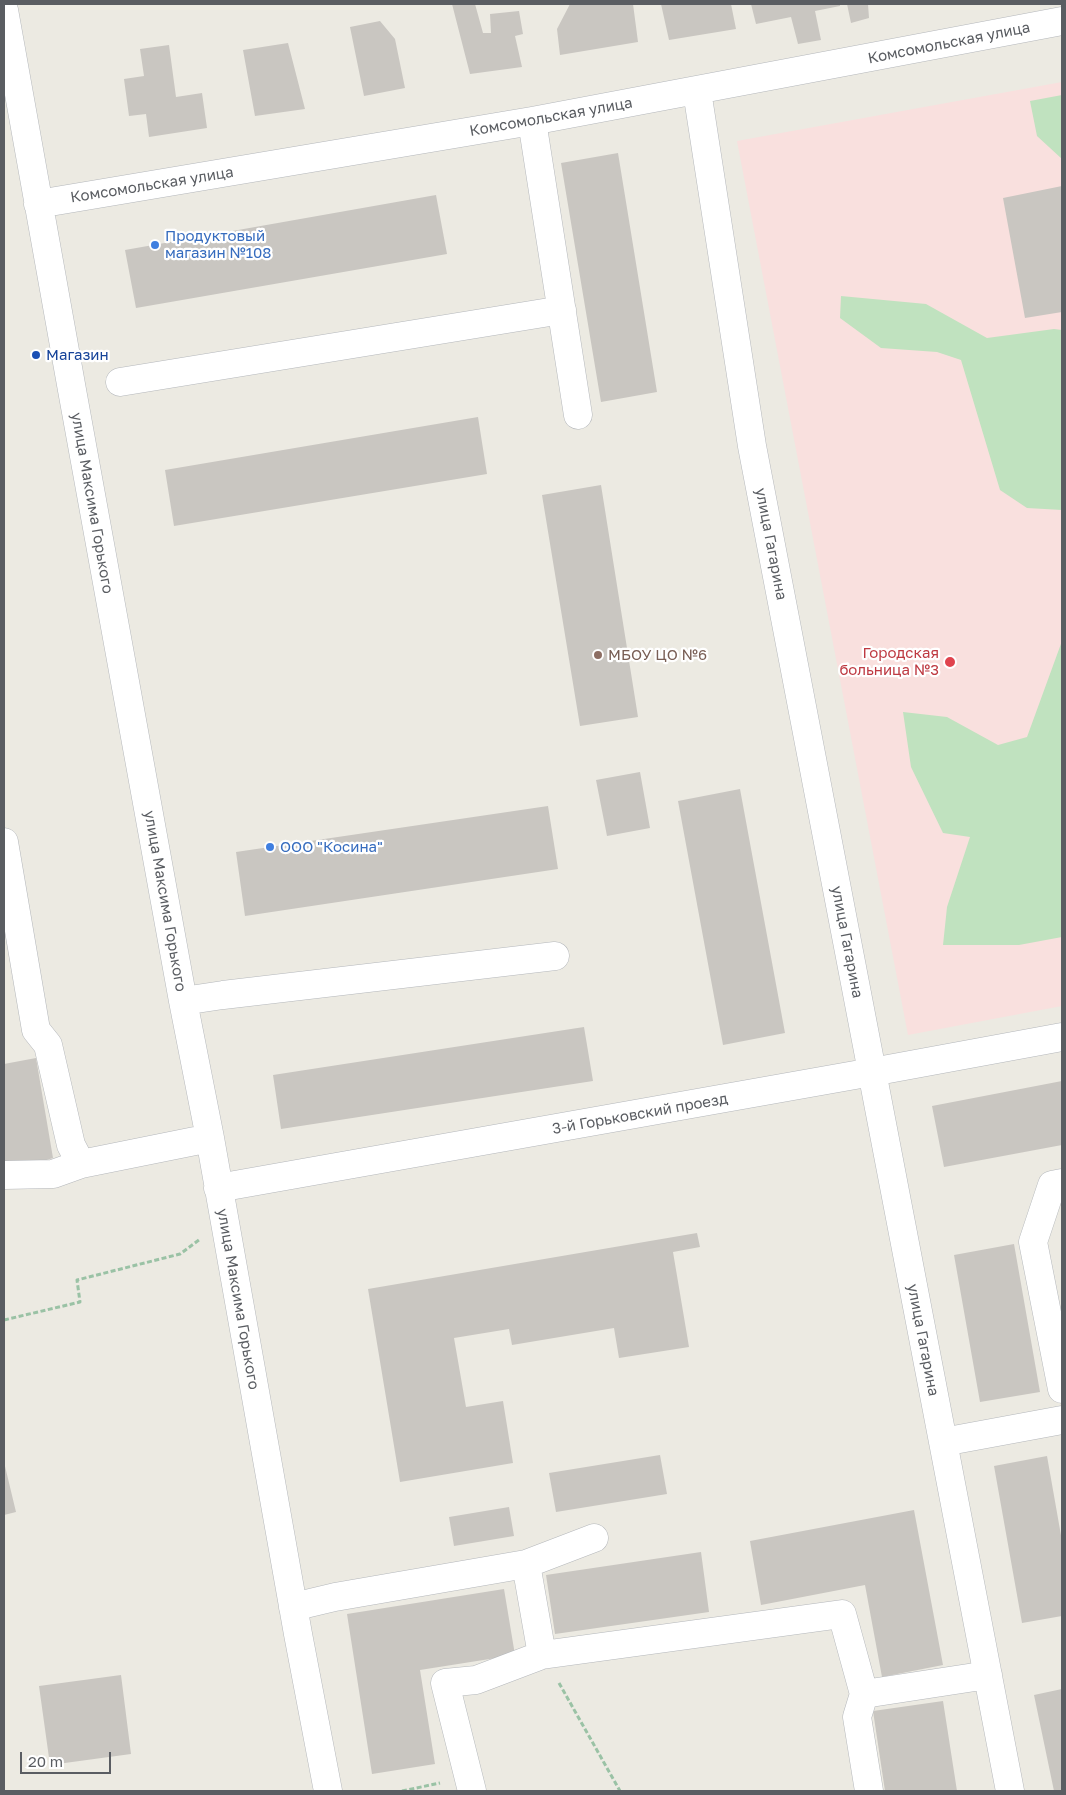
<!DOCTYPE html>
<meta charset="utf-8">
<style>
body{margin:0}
#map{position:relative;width:1066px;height:1795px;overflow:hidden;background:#eceae2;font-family:"Golos Text",sans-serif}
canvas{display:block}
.frame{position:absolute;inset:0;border:5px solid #5a5d62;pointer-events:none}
.scale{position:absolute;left:20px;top:1752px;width:91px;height:22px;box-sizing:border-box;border:2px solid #5a5d62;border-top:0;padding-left:6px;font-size:15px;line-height:18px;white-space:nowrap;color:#5a5d62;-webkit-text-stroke:4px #fff;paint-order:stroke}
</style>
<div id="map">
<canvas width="1066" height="1795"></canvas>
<div class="frame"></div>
<div class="scale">20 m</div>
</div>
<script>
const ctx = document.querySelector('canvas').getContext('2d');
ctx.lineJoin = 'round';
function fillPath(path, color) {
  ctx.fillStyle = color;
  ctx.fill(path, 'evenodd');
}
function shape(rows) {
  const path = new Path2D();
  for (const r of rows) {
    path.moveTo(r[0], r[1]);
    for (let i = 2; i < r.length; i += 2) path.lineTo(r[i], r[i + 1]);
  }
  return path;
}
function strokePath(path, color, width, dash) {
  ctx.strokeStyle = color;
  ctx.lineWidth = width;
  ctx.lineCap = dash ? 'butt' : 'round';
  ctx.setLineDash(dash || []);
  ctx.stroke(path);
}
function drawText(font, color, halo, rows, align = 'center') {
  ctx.font = font + ' "Golos Text",sans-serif';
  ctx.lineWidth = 4.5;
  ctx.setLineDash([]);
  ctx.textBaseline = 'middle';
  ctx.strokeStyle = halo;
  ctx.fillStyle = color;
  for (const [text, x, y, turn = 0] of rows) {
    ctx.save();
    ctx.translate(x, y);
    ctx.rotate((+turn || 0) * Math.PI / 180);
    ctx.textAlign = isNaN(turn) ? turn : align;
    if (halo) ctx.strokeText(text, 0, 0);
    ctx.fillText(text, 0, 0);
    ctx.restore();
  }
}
const medical = shape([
 [1062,82,1062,1006,908,1035,737,141]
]);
const green = shape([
 [1062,95,1062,159,1037,136,1030,101],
 [841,296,926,304,987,338,1054,329,1062,330,1062,510,1027,508,1000,490,961,360,937,352,881,348,840,318],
 [1062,641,1062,937,1019,945,943,945,947,907,970,837,943,833,911,767,903,712,947,717,998,745,1027,737]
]);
const building = shape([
 [452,4,475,4,483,33,491,33,490,14,519,11,523,34,515,36,522,67,470,74],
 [570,4,633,4,638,42,560,55,557,29],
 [661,4,731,4,736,29,669,40],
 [751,4,840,4,840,6,815,11,821,40,798,44,791,17,756,24],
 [847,4,868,4,869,18,851,23],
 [380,21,395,39,405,88,364,96,350,27],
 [288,43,305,109,255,116,243,50],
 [169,45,176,97,202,93,207,128,149,137,146,114,129,116,124,79,144,76,140,49],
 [618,153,657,392,601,402,561,163],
 [1062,186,1062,312,1025,318,1003,198],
 [436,195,447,254,136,308,125,250],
 [478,417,487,474,174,526,165,470],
 [601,485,638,717,580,726,542,495],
 [640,772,650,828,607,836,596,780],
 [740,789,785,1033,723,1045,678,801],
 [548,806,558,869,245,916,236,852],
 [584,1027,593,1081,281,1129,273,1075],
 [36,1058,53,1158,24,1167,4,1166,4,1064],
 [1062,1081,1062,1145,944,1167,932,1106],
 [697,1233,700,1247,673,1252,689,1347,619,1358,614,1328,512,1345,509,1329,454,1338,466,1407,503,1401,513,1463,400,1482,368,1289],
 [1014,1244,1040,1392,980,1402,954,1255],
 [660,1455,667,1494,556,1512,549,1473],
 [1047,1456,1062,1541,1062,1616,1022,1623,994,1466],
 [4,1462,16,1512,4,1515],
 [509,1507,514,1536,454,1546,449,1517],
 [914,1510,943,1665,882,1677,865,1585,761,1605,750,1541],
 [701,1552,709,1612,555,1634,546,1575],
 [504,1589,515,1655,420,1670,435,1764,372,1774,347,1614],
 [121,1675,131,1754,50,1765,39,1686],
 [1062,1689,1062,1791,1054,1791,1034,1695],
 [943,1701,957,1791,885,1791,873,1711]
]);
const path = shape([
 [4,1320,80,1302,77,1280,180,1254,199,1240],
 [559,1683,620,1791],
 [402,1791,440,1783]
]);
const minor = shape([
 [4,10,72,390,183,1001,210,1138,298,1634,328,1791],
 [697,91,752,446,1010,1791],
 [532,121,578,415],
 [38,204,532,121,1062,21],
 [120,382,562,310],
 [4,842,36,1030,48,1045,71,1145,81,1164,210,1138],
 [183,1001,223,995,555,956],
 [4,1175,53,1174,81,1164],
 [1062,1183,1052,1185,1033,1242,1062,1389],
 [218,1188,872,1072,1062,1037],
 [943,1442,1062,1420],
 [526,1564,594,1538],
 [293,1607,335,1597,526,1564,542,1655],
 [864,1694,857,1717,869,1791],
 [472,1791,445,1683,476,1680,542,1655,842,1614,864,1694,988,1675]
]);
const markers = [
 [155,245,5,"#3f7fe0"],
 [36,355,5,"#1a4fb4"],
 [598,655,5,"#8d6e63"],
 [950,662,6,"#e0444e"],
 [270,847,5,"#3f7fe0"]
];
const streetNames = [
 ["Комсомольская улица",949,43,-11],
 ["Комсомольская улица",551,117,-10],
 ["Комсомольская улица",152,185,-9],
 ["улица Максима Горького",92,503,80],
 ["улица Гагарина",771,544,79],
 ["улица Максима Горького",165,901,80],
 ["улица Гагарина",847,942,79],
 ["3-й Горьковский проезд",640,1114,-10],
 ["улица Максима Горького",238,1299,80],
 ["улица Гагарина",923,1340,79]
];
const shopNames = [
 ["Продуктовый",165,236],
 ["магазин №108",165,253],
 ["ООО \"Косина\"",280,847]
];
const transitNames = [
 ["Магазин",46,355]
];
const healthNames = [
 ["Городская",939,653],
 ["больница №3",939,670]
];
const educationNames = [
 ["МБОУ ЦО №6",608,655]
];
fillPath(medical, '#f9e0de');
fillPath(green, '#c0e2bf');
fillPath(building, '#c9c6c1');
strokePath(minor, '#b4b7bb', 29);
strokePath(path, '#9ac2a5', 3, [5, 2.5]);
strokePath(minor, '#fff', 28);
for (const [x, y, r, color] of markers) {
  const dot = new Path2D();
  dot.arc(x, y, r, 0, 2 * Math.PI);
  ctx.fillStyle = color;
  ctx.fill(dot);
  strokePath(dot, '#fff', 2);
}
drawText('15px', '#5a5d62', '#fff', streetNames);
drawText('15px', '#366cbe', '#fff', shopNames, 'left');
drawText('15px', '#164399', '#fff', transitNames, 'left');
drawText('15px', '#be3a42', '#fff', healthNames, 'right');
drawText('15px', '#785e54', '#fff', educationNames, 'left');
</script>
